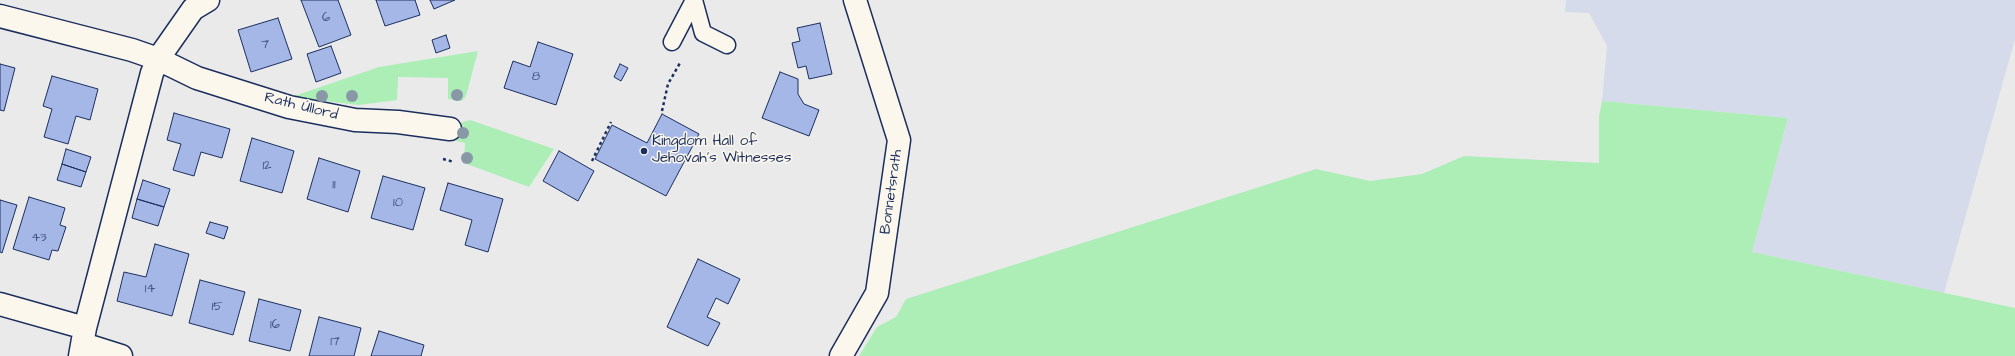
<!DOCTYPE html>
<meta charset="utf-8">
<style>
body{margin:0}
canvas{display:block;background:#eaeaeb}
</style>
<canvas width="2015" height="356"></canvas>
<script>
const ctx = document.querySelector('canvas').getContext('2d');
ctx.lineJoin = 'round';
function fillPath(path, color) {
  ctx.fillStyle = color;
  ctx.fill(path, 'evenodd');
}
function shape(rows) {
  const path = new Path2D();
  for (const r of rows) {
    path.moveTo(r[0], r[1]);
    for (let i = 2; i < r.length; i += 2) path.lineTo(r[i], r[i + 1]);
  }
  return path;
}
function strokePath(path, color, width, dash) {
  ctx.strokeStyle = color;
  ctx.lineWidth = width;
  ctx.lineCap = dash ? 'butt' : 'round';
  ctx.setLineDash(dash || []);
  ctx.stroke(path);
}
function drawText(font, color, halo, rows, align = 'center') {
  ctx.font = font + ' "Architects Daughter",sans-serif';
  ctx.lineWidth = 3;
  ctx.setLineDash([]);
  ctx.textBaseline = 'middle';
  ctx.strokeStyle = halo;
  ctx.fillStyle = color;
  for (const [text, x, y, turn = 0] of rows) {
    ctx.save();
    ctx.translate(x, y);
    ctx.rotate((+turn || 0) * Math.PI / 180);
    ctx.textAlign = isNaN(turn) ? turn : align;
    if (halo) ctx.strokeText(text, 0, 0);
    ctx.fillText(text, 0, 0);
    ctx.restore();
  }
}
const built = shape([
 [1566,0,2015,0,2015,39,1944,293,1752,252,1788,118,1602,101,1607,46,1589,13,1565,12]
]);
const green = shape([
 [478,51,466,96,462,101,448,99,448,78,398,77,397,100,359,105,291,97,379,67],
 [1602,101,1788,118,1752,252,2015,308,2015,356,859,356,877,327,896,317,906,299,1316,169,1370,181,1422,174,1464,156,1599,163,1599,116],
 [470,120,554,149,529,187,464,163,465,143,456,141,460,123]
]);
const building = shape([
 [301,0,338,0,351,35,319,47,301,0],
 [376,0,415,0,420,15,385,26,376,0],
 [430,0,455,0,434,9,430,0],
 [278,18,292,59,251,72,238,30,278,18],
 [820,23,832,74,809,79,806,66,798,68,792,43,800,41,797,28,820,23],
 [446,35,450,48,436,53,432,40,446,35],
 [538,42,573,54,556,105,504,88,513,61,530,67,538,42],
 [331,46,341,73,316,82,307,54,331,46],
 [0,64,15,68,4,111,0,110,0,64],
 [620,64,628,68,621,81,614,77,620,64],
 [780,72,798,79,798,94,804,104,819,110,809,136,762,118,780,72],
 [52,76,98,89,90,120,76,116,68,144,44,137,52,109,43,106,52,76],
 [174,113,230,129,222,158,201,152,194,176,173,170,181,144,167,140,174,113],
 [662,114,699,134,666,196,595,159,612,125,647,143,662,114],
 [252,138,294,151,282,193,240,181,252,138],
 [66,149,91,157,86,172,62,164,66,149],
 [559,151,594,171,578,201,543,181,559,151],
 [319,158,360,171,348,212,307,199,319,158],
 [62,164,86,172,81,187,57,180,62,164],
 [383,176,425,188,413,230,371,218,383,176],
 [143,180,170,189,164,207,137,199,143,180],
 [448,183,503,199,488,252,465,245,472,220,440,210,448,183],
 [29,197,65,208,60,225,66,227,58,251,52,250,49,260,13,249,29,197],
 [137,199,164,207,158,226,132,218,137,199],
 [0,200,17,205,2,253,0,252,0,200],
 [210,222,228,227,224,239,206,233,210,222],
 [155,244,189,254,172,316,117,301,124,272,146,277,155,244],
 [698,259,740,279,728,304,716,298,707,317,720,323,708,346,667,327,698,259],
 [200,280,245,292,233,335,189,323,200,280],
 [259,299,301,310,290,351,249,341,259,299],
 [319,317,361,328,354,356,309,356,319,317],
 [379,331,424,345,421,356,371,356,379,331]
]);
const path = shape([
 [662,111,668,84,680,63],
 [443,159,454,162],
 [592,161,611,122]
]);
const service = shape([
 [694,0,703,33,727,45],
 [672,42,694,0]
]);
const minor = shape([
 [0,16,132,50,158,59,197,78,289,107,355,120,398,122,450,129],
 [0,304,85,328],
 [83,344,121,356],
 [80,356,85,328,152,73,158,59,193,9,208,0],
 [841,356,877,293,899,140,855,0]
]);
const trees = [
 [457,95],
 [322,96],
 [352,96],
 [463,133],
 [467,158]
];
const markers = [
 [644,151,4,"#1b2f5e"]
];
const numberNames = [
 ["6",326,18],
 ["7",265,45],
 ["8",536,77],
 ["12",267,166],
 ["11",334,185],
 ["10",398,203],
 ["43",39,238],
 ["14",150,289],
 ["15",217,307],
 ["16",275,325],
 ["17",335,342]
];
const streetNames = [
 ["Rath Úllord",301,107,14],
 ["Bonnetsrath",892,192,-82]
];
const poiNames = [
 ["Kingdom Hall of",652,142],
 ["Jehovah's Witnesses",652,159]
];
fillPath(built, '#d5dbea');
fillPath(green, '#adeeb7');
fillPath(building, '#a5b7e6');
strokePath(building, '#1b2f5e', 1);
strokePath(service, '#1b2f5e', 19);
strokePath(minor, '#1b2f5e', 25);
strokePath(path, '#1b2f5e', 2.5, [3, 3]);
strokePath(service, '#fbf7ec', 16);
strokePath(minor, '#fbf7ec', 22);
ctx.fillStyle = '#8898a7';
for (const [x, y] of trees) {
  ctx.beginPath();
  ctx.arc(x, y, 6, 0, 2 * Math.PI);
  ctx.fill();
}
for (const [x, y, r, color] of markers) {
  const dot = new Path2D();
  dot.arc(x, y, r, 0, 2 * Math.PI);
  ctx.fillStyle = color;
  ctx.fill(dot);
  strokePath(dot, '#fbf7ec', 1.5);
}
drawText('13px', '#3e5180', null, numberNames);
drawText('15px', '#1b2f5e', '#fbf7ec', streetNames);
drawText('15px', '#1b2f5e', '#fbf7ec', poiNames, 'left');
</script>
